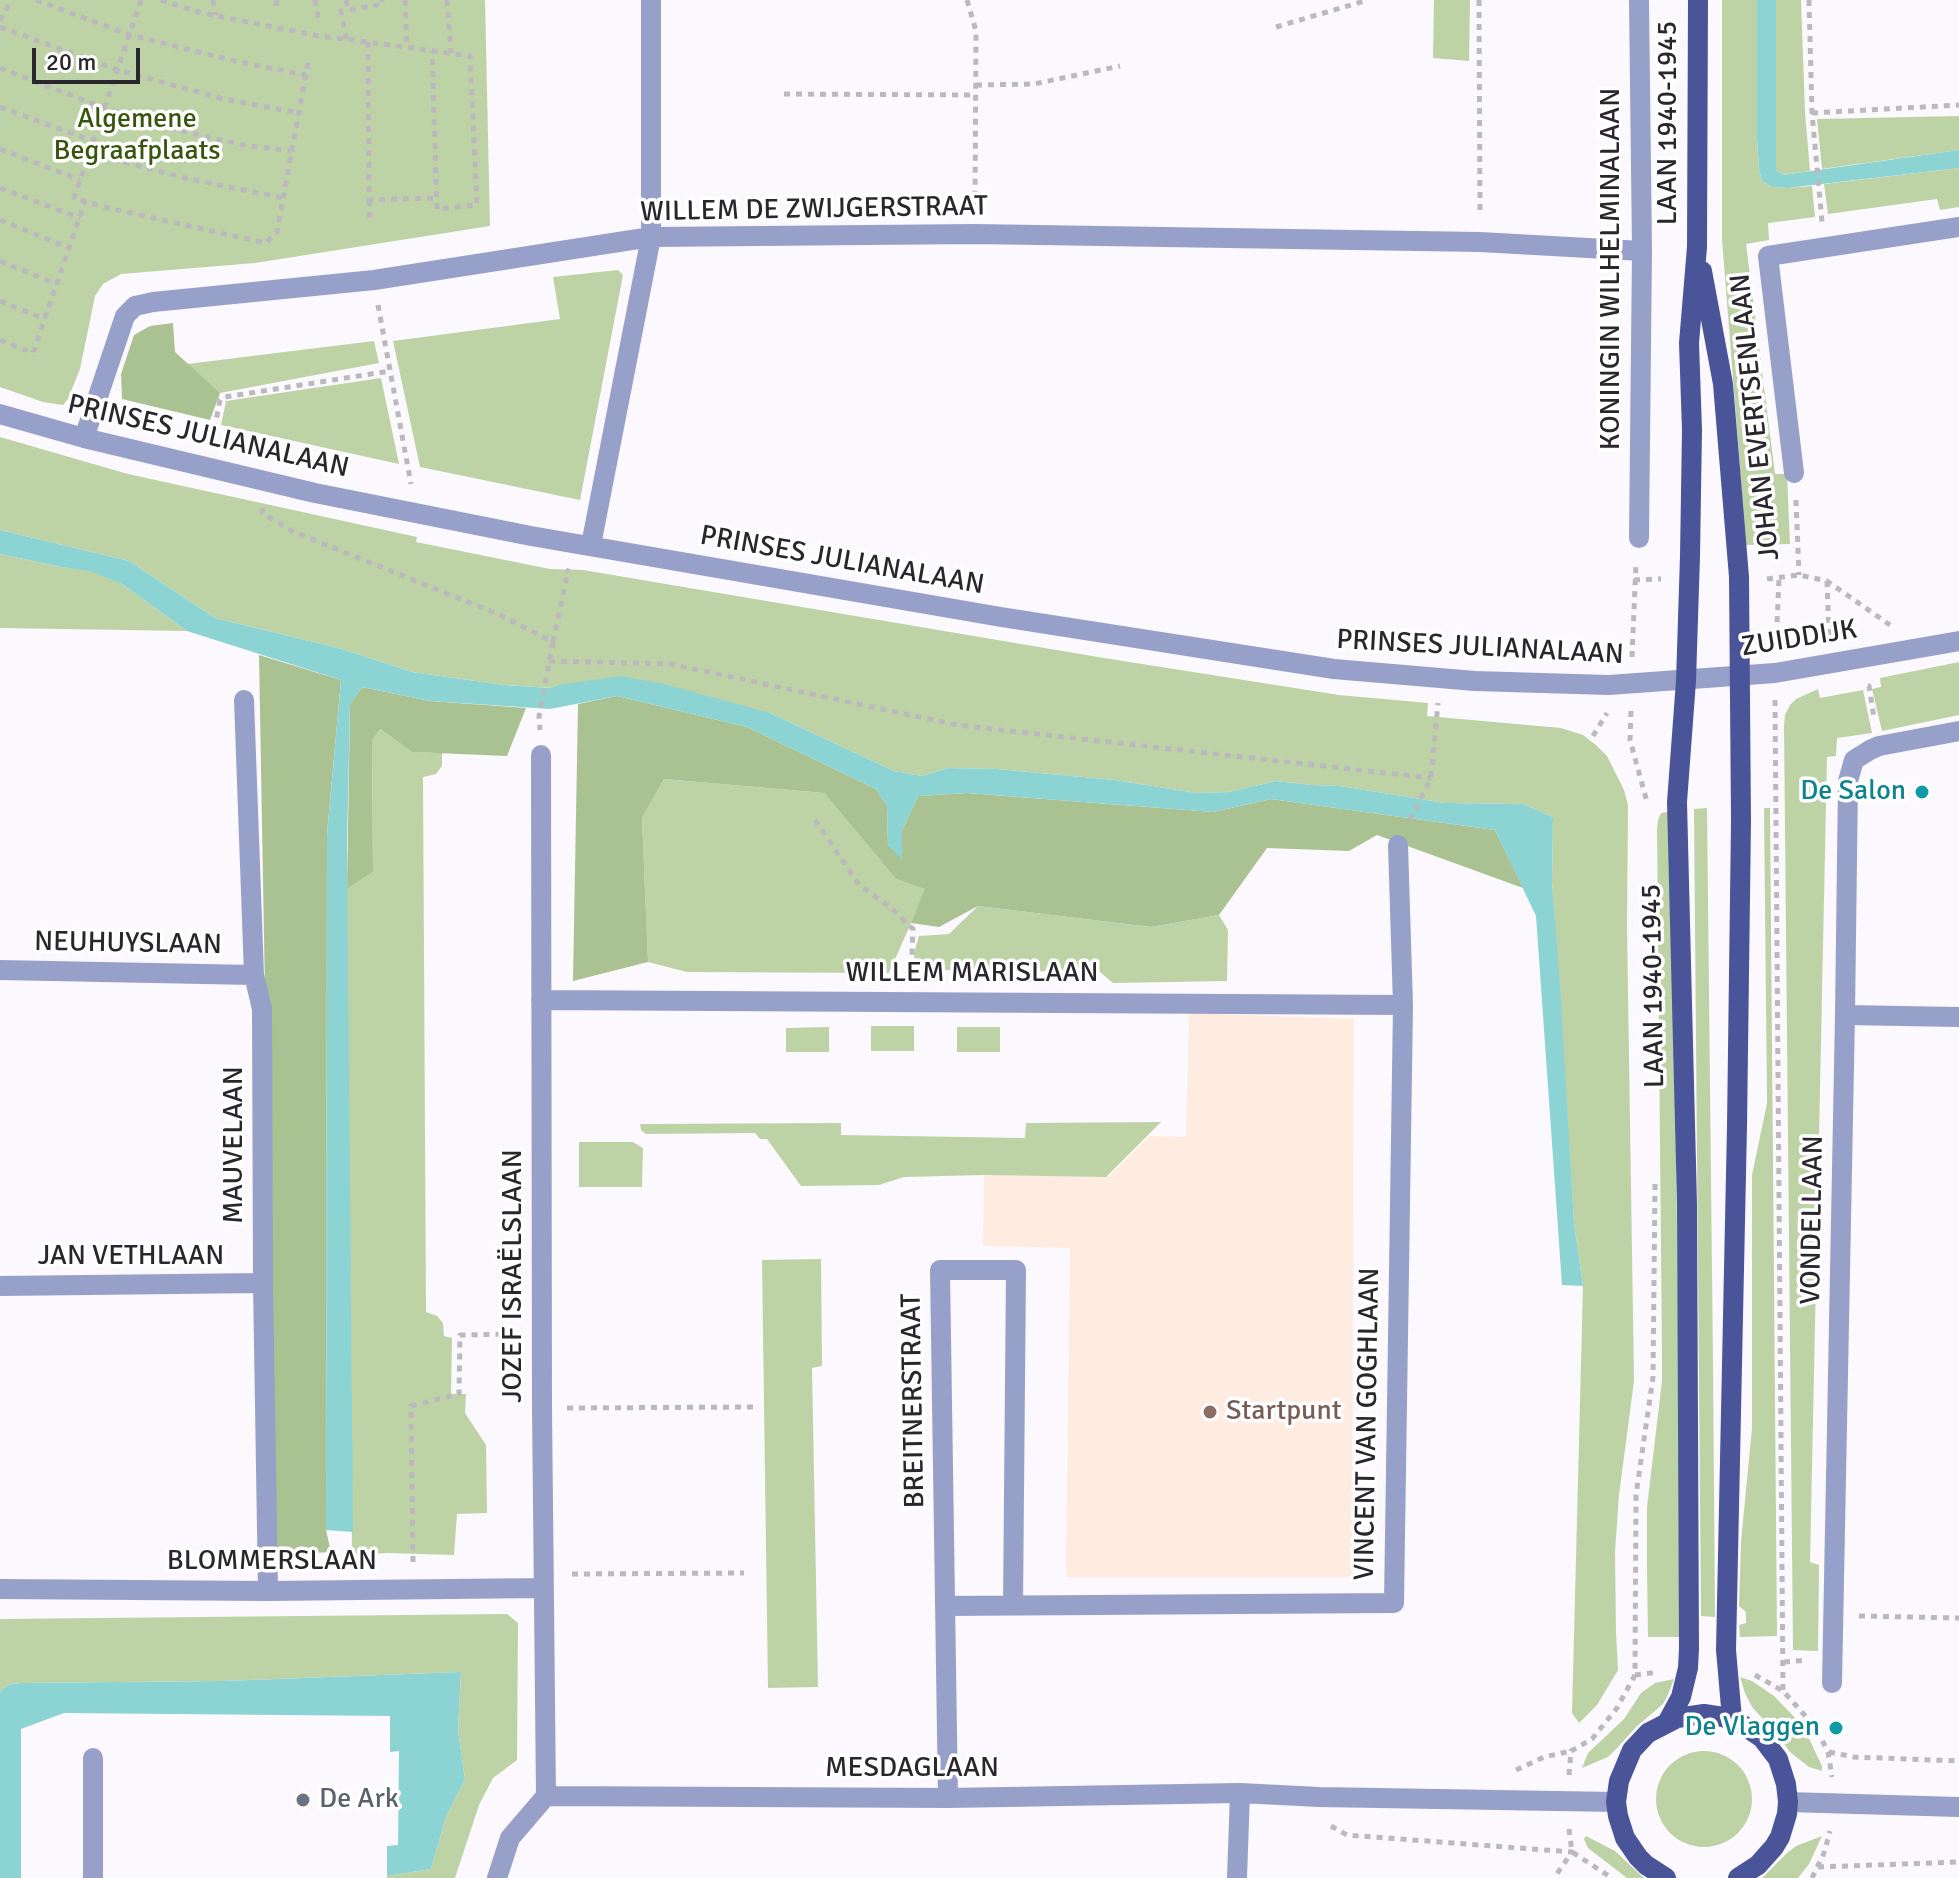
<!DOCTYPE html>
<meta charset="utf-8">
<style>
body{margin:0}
#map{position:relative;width:1959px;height:1878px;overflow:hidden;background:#fbf9fd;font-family:Signika,sans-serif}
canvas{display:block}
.scale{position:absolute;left:32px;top:48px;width:108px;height:36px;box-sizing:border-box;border:4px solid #29262d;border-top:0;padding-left:10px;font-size:24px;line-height:28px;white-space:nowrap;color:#29262d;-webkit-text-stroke:6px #fff;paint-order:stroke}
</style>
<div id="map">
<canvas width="1959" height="1878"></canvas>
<div class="scale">20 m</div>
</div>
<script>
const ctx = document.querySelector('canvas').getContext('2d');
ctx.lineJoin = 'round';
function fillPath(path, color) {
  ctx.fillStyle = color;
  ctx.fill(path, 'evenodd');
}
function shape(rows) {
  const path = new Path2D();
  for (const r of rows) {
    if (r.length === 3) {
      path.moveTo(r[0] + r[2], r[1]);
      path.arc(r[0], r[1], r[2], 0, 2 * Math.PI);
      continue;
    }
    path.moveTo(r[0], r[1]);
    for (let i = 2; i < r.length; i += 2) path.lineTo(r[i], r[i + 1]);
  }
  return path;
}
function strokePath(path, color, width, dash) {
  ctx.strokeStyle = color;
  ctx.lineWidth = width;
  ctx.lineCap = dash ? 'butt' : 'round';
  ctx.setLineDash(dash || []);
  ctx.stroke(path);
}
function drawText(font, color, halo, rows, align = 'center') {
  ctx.font = font + ' Signika,sans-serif';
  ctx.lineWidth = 7;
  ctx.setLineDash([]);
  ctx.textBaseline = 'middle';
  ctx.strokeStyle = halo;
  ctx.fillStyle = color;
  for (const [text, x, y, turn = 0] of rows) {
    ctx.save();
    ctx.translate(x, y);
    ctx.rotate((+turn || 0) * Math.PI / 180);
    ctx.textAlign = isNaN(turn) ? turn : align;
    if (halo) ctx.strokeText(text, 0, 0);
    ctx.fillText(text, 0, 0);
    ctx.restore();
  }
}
const education = shape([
 [1189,1013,1354,1019,1352,1577,1066,1577,1070,1248,983,1246,984,1175,1109,1176,1149,1136,1186,1137]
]);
const green = shape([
 [0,0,485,0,490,226,255,263,121,274,103,284,95,296,80,369,68,399,63,405,43,402,0,387],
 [1434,0,1470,0,1469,61,1433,58],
 [1722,0,1757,0,1757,139,1759,169,1762,181,1772,187,1787,188,1812,186,1815,217,1768,223,1769,240,1746,244,1775,474,1787,474,1790,544,1745,545,1739,454,1722,239],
 [1776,0,1801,0,1805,112,1810,171,1782,175,1776,170],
 [1959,116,1959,150,1822,169,1817,119],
 [1959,168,1959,207,1940,210,1937,199,1828,214,1824,184],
 [618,270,623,275,580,500,420,467,393,341,560,319,553,277],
 [374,341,379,363,220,393,187,364],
 [381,378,399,464,221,425,226,401],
 [0,437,128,474,417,537,416,542,550,569,583,570,1104,658,1339,695,1428,703,1427,716,1561,728,1583,735,1596,745,1607,756,1624,790,1628,805,1627,927,1634,1381,1619,1495,1615,1552,1616,1632,1618,1670,1597,1705,1579,1723,1572,1713,1583,1286,1574,1223,1552,883,1553,817,1523,804,1445,803,1340,786,1312,785,1276,781,1229,792,1196,793,1115,780,997,769,948,768,922,776,894,771,770,713,558,685,552,688,504,685,412,672,342,649,215,618,129,561,0,530],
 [0,554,61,567,90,570,122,584,187,631,0,628],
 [1959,662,1959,715,1882,731,1872,689,1881,687,1880,678],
 [1818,689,1820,698,1863,690,1872,733,1837,738,1836,756,1827,757,1810,1562,1819,1565,1818,1651,1793,1650,1784,726,1785,715,1790,705,1796,699],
 [380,729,412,752,442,753,442,766,436,774,423,777,426,1312,437,1316,443,1323,444,1336,452,1338,451,1394,466,1394,465,1413,486,1445,487,1513,457,1514,454,1555,388,1553,352,1555,347,889,373,872,372,741],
 [664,779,824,793,896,879,926,889,889,973,687,972,648,962,642,818],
 [1707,808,1713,1364,1715,1617,1701,1616,1694,809],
 [1764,808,1770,808,1777,1636,1740,1637,1739,1625,1746,1623,1746,1612,1739,1606,1741,1542,1752,1428,1752,1175,1767,1103],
 [1672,811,1679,1396,1680,1637,1648,1637,1647,1570,1647,1507,1662,1381,1662,1353,1657,830,1658,820,1661,813],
 [978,906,1151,927,1219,915,1228,930,1227,981,1113,983,1100,972,938,970,927,980,916,981,914,953,919,936,949,934],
 [871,1026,914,1026,914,1051,871,1051],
 [829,1027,829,1052,786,1052,786,1028],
 [957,1027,1000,1027,1000,1052,957,1052],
 [1161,1122,1106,1177,984,1175,904,1177,879,1185,801,1186,767,1139,760,1139,755,1133,646,1134,641,1130,640,1124,841,1123,841,1135,1025,1138,1026,1123],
 [579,1142,633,1142,643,1148,642,1187,579,1187],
 [821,1259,822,1366,812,1368,818,1687,768,1688,762,1260],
 [507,1614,518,1623,517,1760,493,1778,479,1805,455,1878,387,1878,387,1876,431,1869,446,1817,465,1779,458,1730,461,1672,223,1681,20,1683,8,1685,0,1692,0,1619],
 [1740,1677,1752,1681,1774,1696,1803,1726,1822,1766,1822,1771,1809,1767,1790,1752,1777,1734,1752,1707,1745,1693],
 [1674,1679,1667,1697,1663,1704,1636,1727,1618,1747,1608,1757,1582,1768,1588,1753,1624,1719,1641,1693,1655,1683],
 [1704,1799,48],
 [1586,1836,1615,1851,1644,1878,1627,1878,1588,1848,1584,1839],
 [1822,1836,1809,1864,1798,1878,1762,1878,1787,1853,1796,1846]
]);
const forest = shape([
 [173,323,175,352,220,393,210,420,122,399,121,374,134,335,150,326],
 [259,655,341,680,327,835,326,1530,331,1552,275,1555],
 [362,687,430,701,526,708,507,756,412,752,380,729,372,741,373,872,347,889,350,704],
 [617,696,747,727,876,789,887,806,888,845,902,858,902,830,918,796,967,793,1213,812,1271,799,1495,830,1523,888,1377,835,1349,851,1267,848,1219,915,1151,927,978,906,939,927,911,923,925,889,896,879,824,793,664,779,642,818,648,962,573,981,578,704]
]);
const water = shape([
 [1757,0,1776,0,1776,170,1783,175,1959,150,1959,168,1787,188,1772,187,1762,181,1759,169,1757,139],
 [0,530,129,561,215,618,342,649,412,672,504,685,551,688,558,685,621,676,668,685,770,713,894,771,922,776,948,768,997,769,1115,780,1196,793,1229,792,1276,781,1312,785,1340,786,1445,803,1523,804,1553,817,1552,883,1560,985,1574,1223,1583,1286,1562,1285,1536,916,1495,830,1271,799,1213,812,967,793,918,796,902,830,902,860,888,845,887,806,876,789,747,727,617,696,550,709,430,701,362,687,350,704,347,846,353,1532,326,1530,327,835,341,680,187,631,122,584,90,571,61,567,0,554],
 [461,1672,458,1730,465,1779,446,1817,431,1869,387,1876,387,1846,398,1845,399,1751,390,1752,390,1716,64,1713,21,1729,21,1878,0,1878,0,1692,8,1685,20,1683,223,1681]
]);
const path = shape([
 [36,0,130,35,239,62,306,75],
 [141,0,74,198,108,208,266,243,277,232,309,57],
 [161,0,202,13,324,37,346,39,470,56,477,205,437,209,432,51],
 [213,0,216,15],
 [276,0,278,12],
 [315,0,319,22],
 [346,0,348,10,383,4,382,0],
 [405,0,407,47],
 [447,0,451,53],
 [967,0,976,31,975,206],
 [1479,0,1480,215],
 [1809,0,1812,113,1822,222],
 [0,21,11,0],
 [0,27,118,70,224,99,299,113],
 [1276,27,1368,0],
 [346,39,341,11,348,10],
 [368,42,369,200,438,198],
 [0,68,104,108,182,131,243,145,292,151],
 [976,85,1034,84,1120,66],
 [784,94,976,95],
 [0,107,93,141],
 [1812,113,1959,105],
 [0,149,80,180],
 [89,153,185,178,283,198],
 [0,188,80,218],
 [369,200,370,221],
 [0,220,69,248],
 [0,261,56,284],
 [0,301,45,319],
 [378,305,411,484],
 [0,340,33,353,85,201],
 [212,441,220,400,225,397,390,371],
 [1796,500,1799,575],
 [263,508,262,513,294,532,498,614,553,642,539,716,540,730],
 [1767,579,1799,575,1827,581,1890,625],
 [1634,580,1661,579],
 [1827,581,1829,637],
 [553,642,568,571,566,570],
 [1776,646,1779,579],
 [1632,657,1636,563],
 [549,661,671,664,957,725,1431,778],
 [1868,686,1869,686,1874,718],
 [1775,700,1783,1691],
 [1631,711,1630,740,1647,802],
 [1593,736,1607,713],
 [815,820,859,885,890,907,913,929,911,977],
 [1410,820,1431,778,1438,703],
 [567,1408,756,1407],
 [413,1562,411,1406,459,1394,460,1335,513,1334],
 [572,1574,744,1573],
 [1859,1616,1959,1618],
 [1784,1662,1807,1660],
 [1635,1675,1658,1672],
 [1755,1675,1783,1691,1809,1720,1821,1738,1828,1752,1832,1777],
 [1829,1752,1854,1757,1959,1761],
 [1516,1770,1544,1757,1571,1751],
 [1569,1775,1571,1751,1592,1739,1617,1708,1635,1675,1636,1495,1653,1377,1655,1184],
 [1331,1826,1347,1835,1572,1852,1554,1878],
 [1569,1829,1572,1852,1612,1878],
 [1818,1867,1959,1862],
 [1812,1878,1824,1853,1830,1831]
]);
const minor = shape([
 [0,414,84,438,315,493,531,536,1001,617,1334,669,1475,681,1609,685,1775,673,1959,641],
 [84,438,125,316,135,306,153,302,374,280,651,237,975,234,1480,242,1642,251],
 [1794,473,1768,256,1959,227],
 [1639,538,1642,251,1639,0],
 [591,545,651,237,651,0],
 [244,700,254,975,262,1009,263,1283,268,1591],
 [541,755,542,1408,546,1796],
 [0,970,254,975],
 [541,1000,1403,1005],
 [1845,1015,1959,1017],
 [0,1286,263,1283],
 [0,1589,268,1591,543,1588],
 [945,1606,1394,1603,1403,1005,1398,845],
 [1832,1683,1845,1015,1848,781,1854,760,1870,750,1879,746,1959,731],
 [93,1758,93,1878],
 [546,1796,948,1798,1240,1793,1319,1797,1616,1802],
 [948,1798,940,1270,1016,1270,1013,1605],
 [1788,1802,1959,1807],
 [497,1878,510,1838,546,1796],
 [1237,1878,1240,1793]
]);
const major = shape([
 [1702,271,1723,384,1739,577,1741,821,1737,1126,1726,1650,1732,1719],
 [1668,1721,1681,1697,1688,1668,1689,1649,1687,1204,1677,802,1686,681,1690,556,1692,430,1689,343,1697,247,1698,0],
 [1666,1878,1646,1865,1638,1857,1625,1838,1618,1816,1616,1802,1619,1781,1632,1750,1648,1733,1677,1718,1704,1714,1723,1717,1740,1723,1762,1738,1778,1759,1786,1784,1788,1802,1787,1814,1780,1837,1774,1847,1758,1865,1738,1878]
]);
const markers = [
 [1922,792,8,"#0f9aa8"],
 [1210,1412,8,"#8d6e63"],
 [1836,1728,8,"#0f9aa8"],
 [303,1800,8,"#6b7280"]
];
const parkNames = [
 ["Algemene",137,120],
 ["Begraafplaats",137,152]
];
const streetNames = [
 ["LAAN 1940-1945",1669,123,-90],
 ["WILLEM DE ZWIJGERSTRAAT",814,210,-1],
 ["KONINGIN WILHELMINALAAN",1612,269,-90],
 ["JOHAN EVERTSENLAAN",1756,417,-96],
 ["PRINSES JULIANALAAN",208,437,13],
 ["PRINSES JULIANALAAN",842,561,10],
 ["ZUIDDIJK",1799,639,-9],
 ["PRINSES JULIANALAAN",1480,648,3],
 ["NEUHUYSLAAN",128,944,1],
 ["WILLEM MARISLAAN",972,974],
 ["LAAN 1940-1945",1654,986,-91],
 ["MAUVELAAN",235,1145,-90],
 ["VONDELLAAN",1813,1220,-89],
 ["JAN VETHLAAN",131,1257],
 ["JOZEF ISRAËLSLAAN",514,1276,-90],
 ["BREITNERSTRAAT",914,1401,-91],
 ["VINCENT VAN GOGHLAAN",1368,1424,-89],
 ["BLOMMERSLAAN",272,1562],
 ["MESDAGLAAN",912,1769]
];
const cultureNames = [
 ["De Salon",1906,792],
 ["De Vlaggen",1820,1728]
];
const educationNames = [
 ["Startpunt",1226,1412]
];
const worshipNames = [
 ["De Ark",319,1800]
];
fillPath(education, '#feece1');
fillPath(green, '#bdd3a6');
fillPath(forest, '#aac191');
fillPath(water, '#8cd3d4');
strokePath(path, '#bcb9be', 5, [6, 6]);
strokePath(minor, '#97a0c8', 20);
strokePath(major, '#4a5599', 20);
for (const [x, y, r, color] of markers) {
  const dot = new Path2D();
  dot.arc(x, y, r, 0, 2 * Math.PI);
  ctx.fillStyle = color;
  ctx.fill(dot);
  strokePath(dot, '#fff', 3);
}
drawText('28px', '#39540d', '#fff', parkNames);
drawText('28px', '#29262d', '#fff', streetNames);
drawText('28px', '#0d838f', '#fff', cultureNames, 'right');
drawText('28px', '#785e54', '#fff', educationNames, 'left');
drawText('28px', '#5b616d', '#fff', worshipNames, 'left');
</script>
